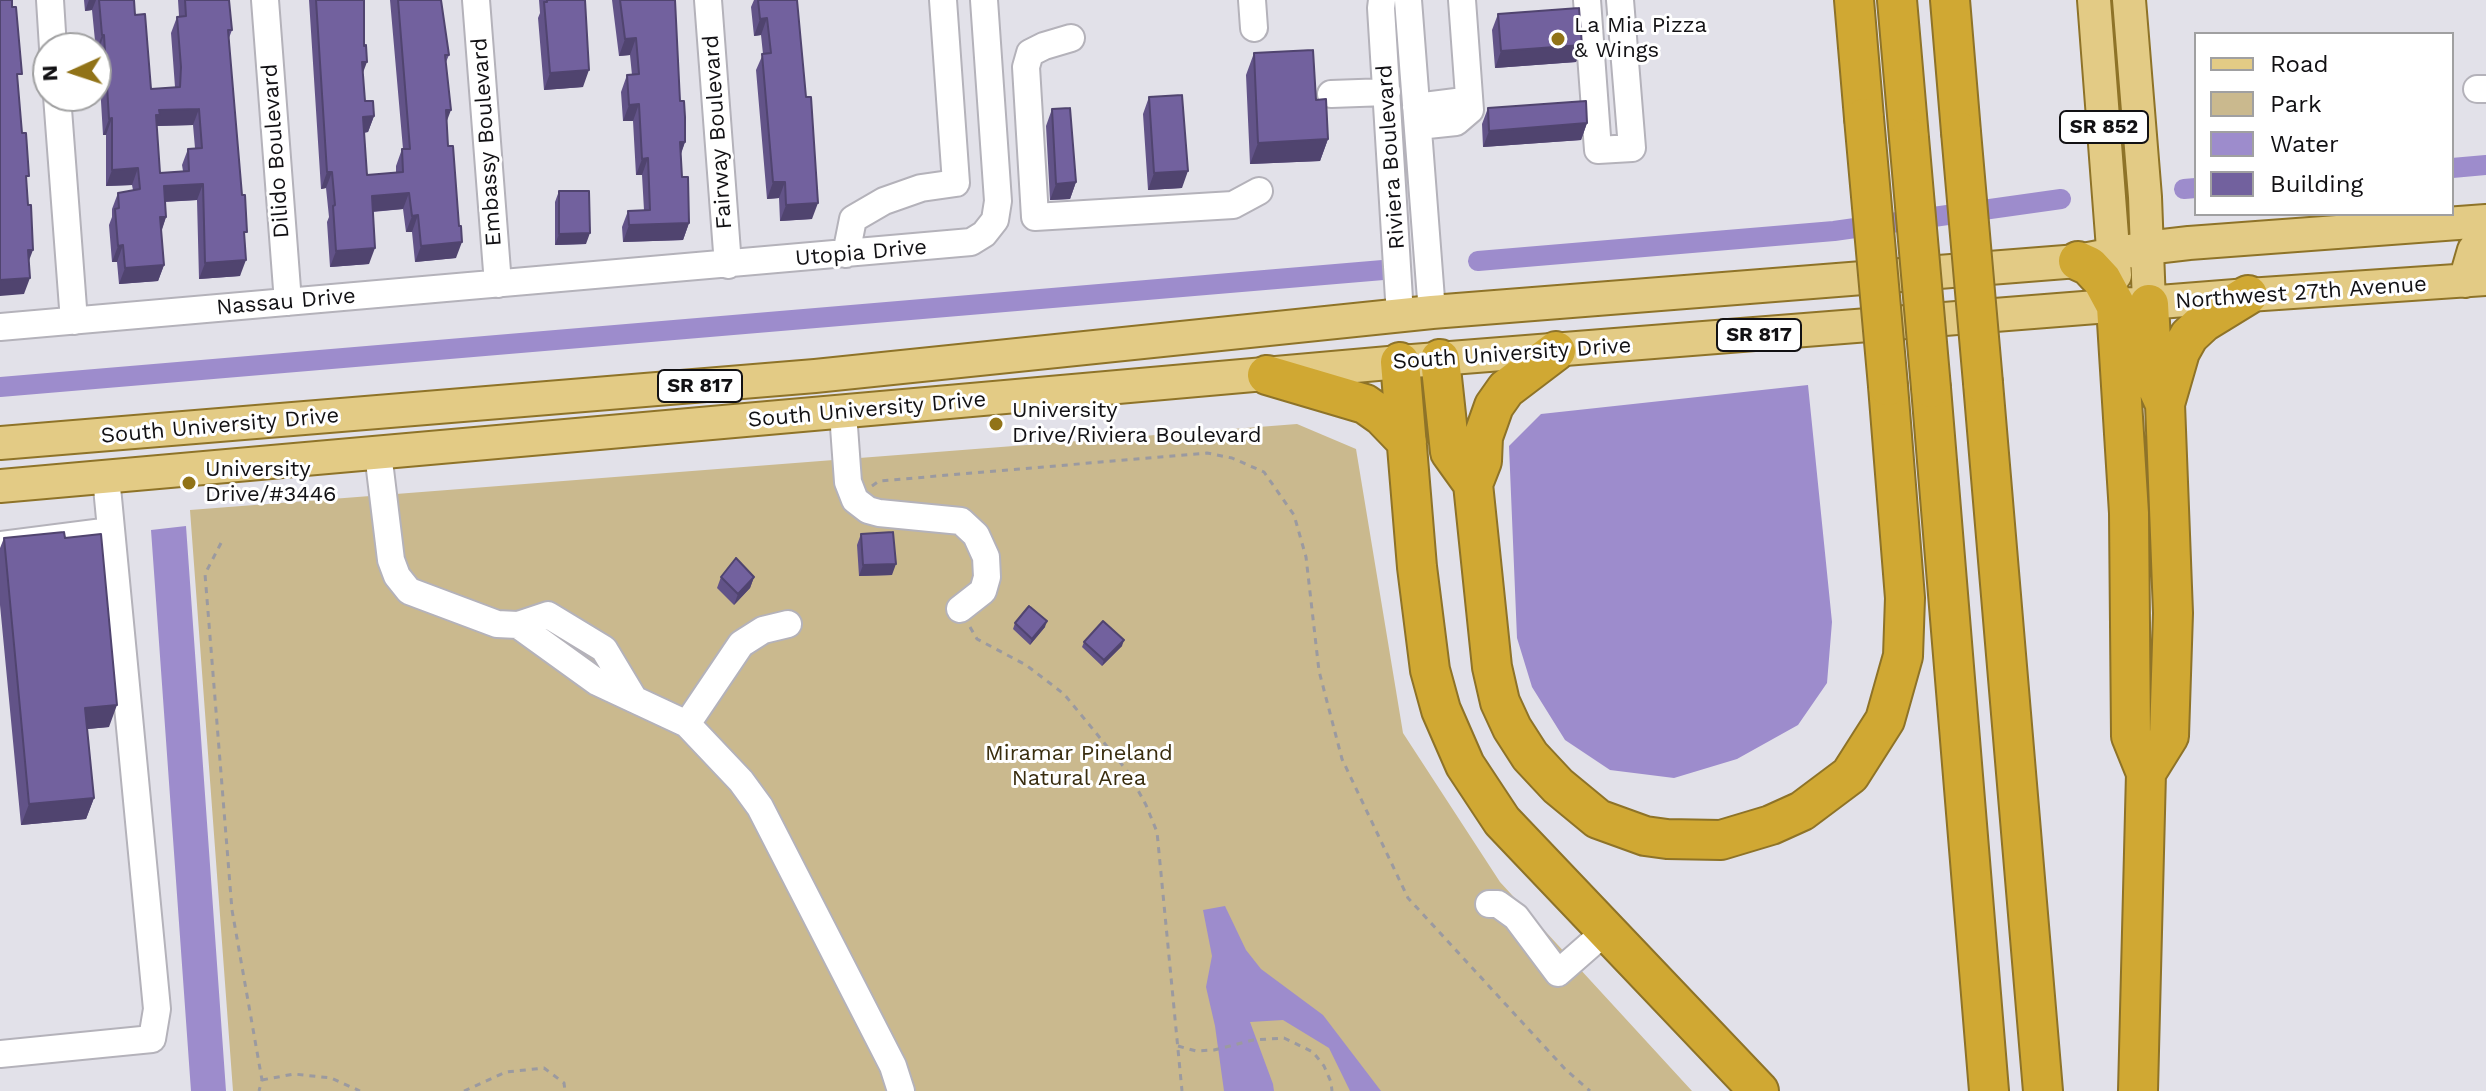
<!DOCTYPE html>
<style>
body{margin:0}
#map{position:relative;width:2486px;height:1091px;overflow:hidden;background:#e2e1e9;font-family:"Work Sans",sans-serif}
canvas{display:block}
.legend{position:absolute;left:2194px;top:32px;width:260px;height:184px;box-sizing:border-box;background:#fff;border:2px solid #a0a0a1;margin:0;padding:10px 14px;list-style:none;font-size:24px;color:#121114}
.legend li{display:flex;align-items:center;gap:16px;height:40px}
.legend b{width:40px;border:2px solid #a0a0a1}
.north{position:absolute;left:32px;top:32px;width:80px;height:80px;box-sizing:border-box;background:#fff;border:2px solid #a0a0a1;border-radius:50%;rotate:267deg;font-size:22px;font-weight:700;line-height:32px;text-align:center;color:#121114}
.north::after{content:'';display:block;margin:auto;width:28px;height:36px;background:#917318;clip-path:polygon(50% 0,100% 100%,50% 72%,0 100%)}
</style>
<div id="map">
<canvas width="2486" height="1091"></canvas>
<ul class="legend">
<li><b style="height:10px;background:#e3cb85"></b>Road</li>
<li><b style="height:22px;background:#cab98e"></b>Park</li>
<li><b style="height:22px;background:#9d8ccc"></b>Water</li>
<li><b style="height:22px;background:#72619e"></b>Building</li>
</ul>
<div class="north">N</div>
</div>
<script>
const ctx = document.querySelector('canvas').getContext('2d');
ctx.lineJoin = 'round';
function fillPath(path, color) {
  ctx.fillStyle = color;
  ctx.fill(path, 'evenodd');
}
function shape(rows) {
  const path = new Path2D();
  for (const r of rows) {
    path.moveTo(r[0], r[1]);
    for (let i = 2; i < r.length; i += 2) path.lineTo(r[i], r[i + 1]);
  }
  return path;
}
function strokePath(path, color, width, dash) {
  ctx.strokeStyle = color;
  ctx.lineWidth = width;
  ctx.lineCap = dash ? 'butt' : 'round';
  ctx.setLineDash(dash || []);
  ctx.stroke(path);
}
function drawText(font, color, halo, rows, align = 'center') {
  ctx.font = font + ' "Work Sans",sans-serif';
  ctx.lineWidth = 6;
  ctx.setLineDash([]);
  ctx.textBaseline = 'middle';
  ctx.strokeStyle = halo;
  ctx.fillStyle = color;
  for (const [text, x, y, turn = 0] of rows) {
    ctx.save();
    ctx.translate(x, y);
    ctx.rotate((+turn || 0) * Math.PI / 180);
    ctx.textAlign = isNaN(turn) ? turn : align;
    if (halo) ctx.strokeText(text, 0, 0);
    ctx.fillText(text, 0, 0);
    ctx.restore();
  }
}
const green = shape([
 [1297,424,1356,449,1403,733,1500,882,1692,1091,233,1091,190,510]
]);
const water = shape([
 [1808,385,1832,622,1827,683,1798,725,1737,759,1674,778,1610,770,1565,740,1532,687,1517,638,1509,446,1541,414],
 [186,526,226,1091,191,1091,151,530],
 [1225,906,1246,950,1261,969,1323,1015,1381,1091,1350,1091,1329,1048,1283,1020,1250,1022,1273,1084,1274,1091,1224,1091,1215,1026,1206,987,1212,956,1203,910]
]);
const canal = shape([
 [2452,168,2486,165],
 [2184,189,2196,188],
 [1478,261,1834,231,2061,199],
 [0,387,1383,270]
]);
const path = shape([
 [872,486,879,481,1207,453,1232,458,1264,472,1294,515,1306,557,1319,671,1342,759,1408,898,1566,1070,1590,1091],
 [221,543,205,574,232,910,262,1080,259,1091],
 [970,627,977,639,1026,665,1064,694,1128,772,1146,805,1157,832,1182,1091],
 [1178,1046,1196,1051,1214,1050,1253,1040,1284,1038,1313,1052,1324,1066,1331,1082,1332,1091],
 [262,1080,294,1074,331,1078,360,1091],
 [464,1091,506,1072,544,1068,564,1083,565,1091]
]);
const minor = shape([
 [50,0,53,48],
 [265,0,288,302],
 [476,0,498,284],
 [708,0,728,265],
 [1252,0,1254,28],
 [1382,0,1381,8,1400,315],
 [1408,0,1432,312],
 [1462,0,1470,110],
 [1587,0,1598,150,1632,148,1620,0],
 [1071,38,1044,46,1030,53,1026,67,1035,217,1233,205,1259,191],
 [2477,89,2486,89],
 [1331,94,1387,92],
 [57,96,74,321],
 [1416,107,1456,102,1470,110,1456,122,1418,126],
 [846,254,853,219,884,201,921,188,956,183,943,0],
 [0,327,971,242,984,234,995,220,998,201,984,0],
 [843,413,848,482,855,500,868,510,879,513,961,521,976,535,986,557,987,577,983,591,960,609],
 [378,453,391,560,397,576,409,591,497,624,518,625,548,615,604,649,634,699],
 [0,545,111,531],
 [518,625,597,682,687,724,741,781,760,807,893,1066,901,1091],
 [687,724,741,644,763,630,788,624],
 [1489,904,1498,904,1516,917,1558,973,1606,931],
 [0,1054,152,1039,157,1009,106,477]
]);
const major = shape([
 [2094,0,2115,275],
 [2129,0,2145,197,2149,304],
 [2465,281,2474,250,2486,237],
 [0,443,815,376,1432,312,2078,261,2146,248,2189,243,2486,221],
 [0,486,1400,362,2248,295,2486,279]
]);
const highway = shape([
 [1854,0,1864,118],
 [1897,0,1909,138],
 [1950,0,1961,132],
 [2078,261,2089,266,2102,280,2116,306,2129,513,2131,736,2146,773,2138,1091],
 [1556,351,1506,389,1494,406,1483,437,1482,461,1473,484,1492,667,1500,702,1512,728,1530,756,1558,786,1598,819,1645,836,1667,839,1721,840,1771,825,1802,811,1850,775,1885,720,1903,656,1905,598,1888,386],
 [1440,359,1450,452,1473,484],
 [1400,362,1417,567,1430,670,1441,710,1465,765,1502,821,1759,1091],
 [1267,375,1365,404,1382,416,1407,442],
 [1983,383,2043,1091],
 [1931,388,1989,1091],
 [2165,404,2180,352,2189,336,2204,322,2248,295],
 [2146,773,2169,736,2173,613,2165,404,2153,378,2149,304]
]);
const highwayBridge = shape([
 [1864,118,1888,386],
 [1961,132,1983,383],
 [1909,138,1931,388]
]);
const wall = shape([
 [84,0,134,0,135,15,151,89,175,87,171,33,177,17,179,16,178,0,229,0,232,30,229,38,244,240,240,276,199,279,197,200,165,202,166,217,161,231,164,265,158,281,119,284,117,262,112,262,109,225,112,217,112,209,118,193,133,190,132,185,106,186,106,135,103,135,98,51,96,51,92,10,85,11],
 [193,125,195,148,188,149,182,165,183,171,160,173,156,126],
 [309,0,364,0,363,74,365,101,374,116,368,132,364,133,367,175,396,173,396,166,402,149,403,149,390,0,441,0,449,55,446,62,446,123,456,258,415,262,412,232,406,232,403,209,373,212,369,264,330,267,327,222,329,217,326,188,321,189],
 [539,0,585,0,583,87,544,90,538,18,540,13],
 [612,0,675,0,680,101,685,142,681,154,682,177,689,223,683,240,623,242,622,227,628,211,644,210,642,175,636,175,633,121,623,121,621,92,627,75,632,75,630,55,619,56],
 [754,0,797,0,812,219,780,221,779,198,767,199,756,70,763,54,761,35,754,36,751,7],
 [1498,14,1582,45,1576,62,1495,68,1492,30],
 [1254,53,1316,100,1328,139,1320,161,1250,164,1246,75],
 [1149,97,1182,188,1148,190,1143,114],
 [1488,108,1587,123,1581,140,1483,147,1482,124],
 [1052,109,1076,182,1070,199,1050,200,1046,126],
 [559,191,586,244,555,245,555,202],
 [861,534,892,575,859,576,857,545],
 [4,538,65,538,109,727,87,729,94,798,86,819,21,825,0,605,0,548],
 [721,577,754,577,750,588,734,605,717,588],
 [1015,623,1045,627,1030,645,1013,629],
 [1084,642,1122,646,1102,666,1082,647]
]);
const shadedWall = shape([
 [89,0,96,0,92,10,85,11],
 [767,18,761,35,754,36,760,19],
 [102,35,104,35,98,51,96,51],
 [636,38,630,55,619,56,625,39],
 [1582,45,1576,62,1495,68,1501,51],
 [362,62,367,62,361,78],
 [589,70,583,87,544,90,550,73],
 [639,104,633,121,623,121,629,105],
 [199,109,193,125,156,126,156,115,159,110],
 [446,110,451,110,445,126],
 [374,116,368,132,357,133,363,117],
 [112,118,106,135,103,135,109,119],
 [1587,123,1581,140,1483,147,1489,131],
 [1328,139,1320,161,1250,164,1258,143],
 [680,142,685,142,679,158],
 [648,158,642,175,636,175,642,159],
 [138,168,132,185,106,186,112,170],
 [1188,171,1182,188,1148,190,1154,173],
 [327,172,332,172,326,188,321,189],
 [773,182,785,182,779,198,767,199],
 [1076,182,1070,199,1050,200,1056,184],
 [203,184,197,200,158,202,164,186],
 [409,193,403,209,366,212,372,196],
 [818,203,812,219,780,221,786,205],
 [418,215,412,232,406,232,412,216],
 [160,217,166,217,161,233],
 [689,223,683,240,623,242,629,225],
 [590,233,586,244,555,245,559,234],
 [462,242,456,258,415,262,421,246],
 [123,245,117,262,112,262,118,246],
 [375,248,369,264,330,267,336,251],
 [28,250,33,250,27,266],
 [246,260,240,276,199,279,205,263],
 [164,265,158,281,119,284,125,268],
 [30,278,24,294,0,296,0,280],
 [896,564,892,575,859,576,863,565],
 [754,577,750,588,734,605,738,594],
 [1047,621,1045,627,1030,645,1032,639],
 [1124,640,1122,646,1102,666,1104,660],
 [117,705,109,727,77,730,85,708],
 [94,798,86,819,21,825,29,804]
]);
const building = shape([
 [0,0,12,0,12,7,16,7,22,74,17,74,22,133,26,133,29,176,26,176,28,205,31,205,33,250,28,250,30,278,0,280,0,0],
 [99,0,134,0,135,15,145,14,151,89,180,87,181,67,177,17,186,16,185,0,229,0,232,30,228,30,242,195,245,195,247,232,244,232,246,260,205,263,203,184,164,186,166,217,160,217,164,265,125,268,123,245,118,246,115,209,119,208,118,193,140,189,138,168,112,170,112,118,109,119,104,35,102,35,99,0],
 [199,109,202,148,188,149,189,171,160,173,156,115,160,115,159,110,199,109],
 [316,0,364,0,364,46,366,45,367,62,362,62,365,101,373,101,374,116,363,117,367,175,403,172,402,149,410,149,398,0,441,0,449,55,445,55,451,110,446,110,448,146,453,146,459,226,461,226,462,242,421,246,418,215,412,216,409,193,372,196,375,248,336,251,333,206,335,205,332,172,327,172,316,0],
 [547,0,585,0,589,70,550,73,544,2,547,2,547,0],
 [620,0,675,0,680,101,684,101,685,117,685,142,680,142,682,177,688,177,689,223,629,225,628,211,650,210,648,158,642,159,639,104,629,105,627,75,639,74,636,38,625,39,620,0],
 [758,0,797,0,806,97,811,97,818,203,786,205,785,182,773,182,762,54,771,53,767,18,760,19,758,0],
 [1579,8,1582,45,1501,51,1498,14,1579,8],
 [1313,50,1316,100,1326,99,1328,139,1258,143,1254,53,1313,50],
 [1182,95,1188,171,1154,173,1149,97,1182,95],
 [1586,101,1587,123,1489,131,1488,108,1586,101],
 [1070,108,1076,182,1056,184,1052,109,1070,108],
 [559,191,589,191,590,233,559,234,559,191],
 [64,532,65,538,101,534,117,705,85,708,94,798,29,804,4,538,64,532],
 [893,532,896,564,863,565,861,534,893,532],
 [736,558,754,577,738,594,721,577,736,558],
 [1029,606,1047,621,1032,639,1015,623,1029,606],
 [1103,621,1124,640,1104,660,1084,642,1103,621]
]);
const markers = [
 [1558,39,8,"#917318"],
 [996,424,8,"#917318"],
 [189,483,8,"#917318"]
];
const shields = [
 [2104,127,88],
 [1759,335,84],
 [700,386,84]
];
const shieldNames = [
 ["SR 852",2104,127],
 ["SR 817",1759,335],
 ["SR 817",700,386]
];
const poiNames = [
 ["La Mia Pizza",1574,26],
 ["& Wings",1574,51],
 ["University",1012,411],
 ["Drive/Riviera Boulevard",1012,436],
 ["University",205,470],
 ["Drive/#3446",205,495]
];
const streetNames = [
 ["Fairway Boulevard",718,132,-94],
 ["Embassy Boulevard",487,142,-94],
 ["Dilido Boulevard",276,151,-94],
 ["Riviera Boulevard",1391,157,-94],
 ["Utopia Drive",861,253,-5],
 ["Northwest 27th Avenue",2301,293,-4],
 ["Nassau Drive",286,302,-5],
 ["South University Drive",1512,354,-4],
 ["South University Drive",867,410,-5],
 ["South University Drive",220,426,-5]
];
const parkNames = [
 ["Miramar Pineland",1079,754],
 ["Natural Area",1079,779]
];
fillPath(green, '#cab98e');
fillPath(water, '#9d8ccc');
strokePath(canal, '#9d8ccc', 20);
strokePath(minor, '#b4b2ba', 30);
strokePath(major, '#8e7328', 36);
strokePath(highway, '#8e7328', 42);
strokePath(path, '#9b9aa0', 3, [6, 6]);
strokePath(minor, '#fff', 26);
strokePath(major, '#e3cb85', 32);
strokePath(highway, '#d0a833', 38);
strokePath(highwayBridge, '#8e7328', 42, []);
strokePath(highwayBridge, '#d0a833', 38);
fillPath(wall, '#625388');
fillPath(shadedWall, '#50446f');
fillPath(building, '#72619e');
strokePath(building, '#50446f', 2);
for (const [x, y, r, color] of markers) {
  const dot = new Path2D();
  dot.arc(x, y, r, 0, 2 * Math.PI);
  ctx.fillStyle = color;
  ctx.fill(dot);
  strokePath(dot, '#fff', 3);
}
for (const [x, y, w] of shields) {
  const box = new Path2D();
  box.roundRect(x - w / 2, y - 16, w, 32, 6);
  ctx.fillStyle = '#fff';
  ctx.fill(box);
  strokePath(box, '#121114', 2);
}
drawText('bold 20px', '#121114', null, shieldNames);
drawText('22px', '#121114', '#fff', poiNames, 'left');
drawText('22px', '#121114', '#fff', streetNames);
drawText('22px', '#392d0e', '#fff', parkNames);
</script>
